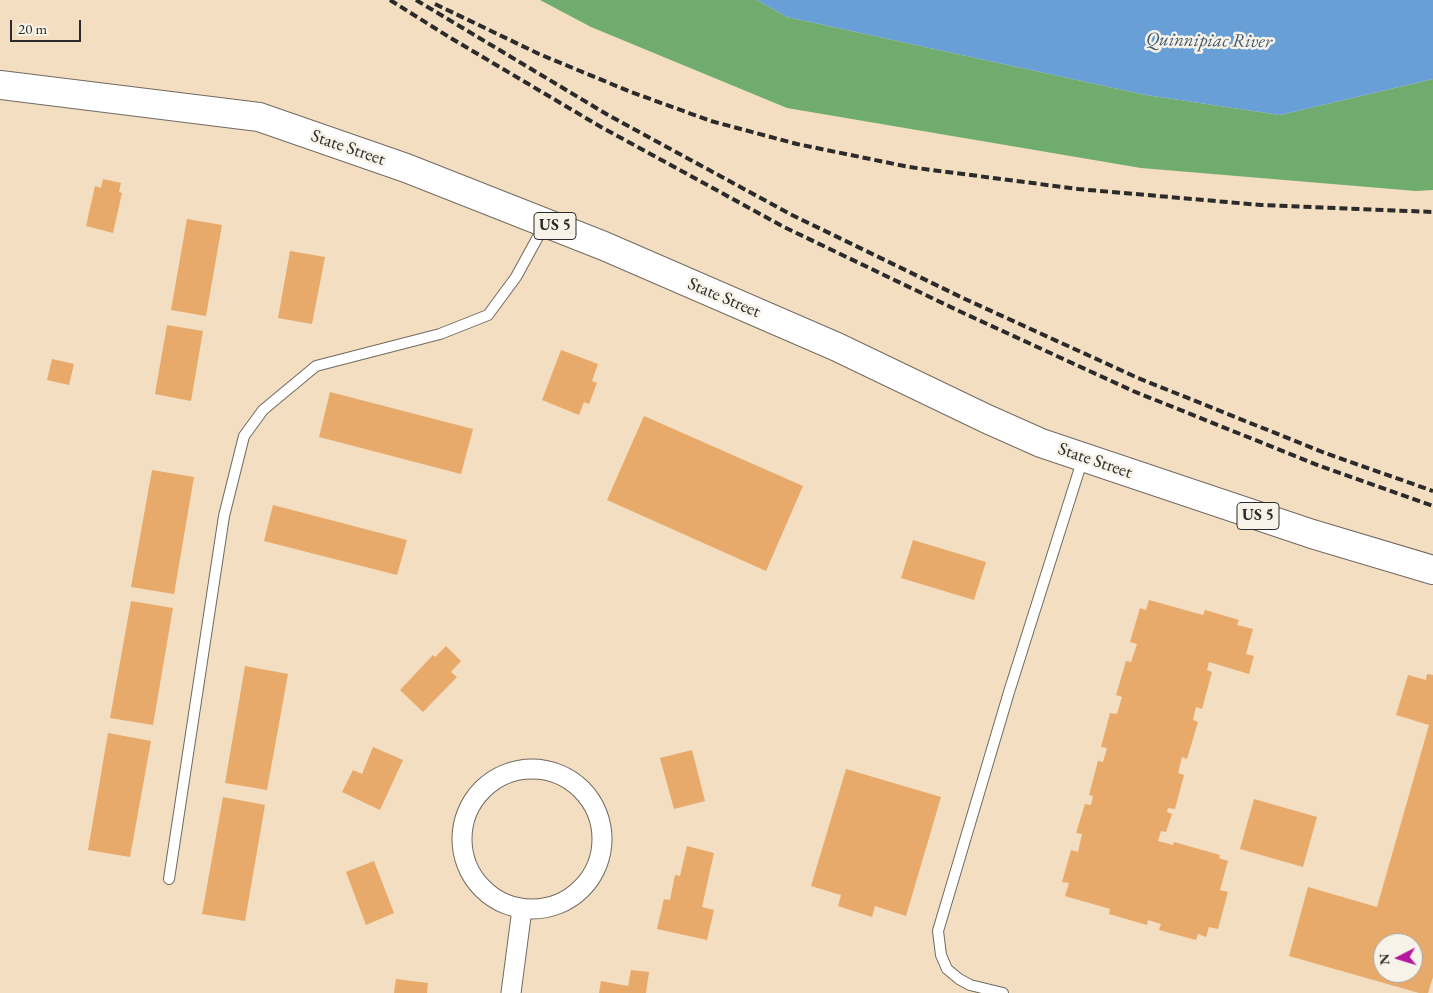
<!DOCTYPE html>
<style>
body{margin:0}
#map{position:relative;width:1433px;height:993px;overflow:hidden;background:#f3dec1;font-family:"EB Garamond",serif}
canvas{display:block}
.north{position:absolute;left:1373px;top:933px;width:50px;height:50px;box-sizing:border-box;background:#f7f3e8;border:1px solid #a5a39c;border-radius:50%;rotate:265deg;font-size:14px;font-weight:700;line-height:20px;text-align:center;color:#2b2b2b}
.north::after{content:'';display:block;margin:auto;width:18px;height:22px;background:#b5179e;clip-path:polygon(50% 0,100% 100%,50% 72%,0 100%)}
.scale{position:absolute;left:10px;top:20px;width:71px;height:22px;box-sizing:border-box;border:2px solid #2b2b2b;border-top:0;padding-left:6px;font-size:15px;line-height:18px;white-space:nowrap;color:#2b2b2b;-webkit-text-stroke:4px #f7f3e8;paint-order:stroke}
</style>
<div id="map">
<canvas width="1433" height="993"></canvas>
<div class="north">N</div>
<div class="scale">20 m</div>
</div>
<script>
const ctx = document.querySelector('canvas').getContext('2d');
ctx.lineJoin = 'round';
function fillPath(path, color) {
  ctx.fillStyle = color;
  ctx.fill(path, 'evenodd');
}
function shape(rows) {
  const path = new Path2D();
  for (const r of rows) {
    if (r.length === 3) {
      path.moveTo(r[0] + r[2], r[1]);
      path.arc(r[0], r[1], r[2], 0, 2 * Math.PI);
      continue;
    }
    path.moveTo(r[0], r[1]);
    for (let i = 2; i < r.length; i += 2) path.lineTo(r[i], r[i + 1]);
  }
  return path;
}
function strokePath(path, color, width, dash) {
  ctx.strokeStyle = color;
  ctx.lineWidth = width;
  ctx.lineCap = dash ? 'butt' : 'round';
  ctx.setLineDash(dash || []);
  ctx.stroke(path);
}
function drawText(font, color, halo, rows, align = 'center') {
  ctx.font = font + ' "EB Garamond",serif';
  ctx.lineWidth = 5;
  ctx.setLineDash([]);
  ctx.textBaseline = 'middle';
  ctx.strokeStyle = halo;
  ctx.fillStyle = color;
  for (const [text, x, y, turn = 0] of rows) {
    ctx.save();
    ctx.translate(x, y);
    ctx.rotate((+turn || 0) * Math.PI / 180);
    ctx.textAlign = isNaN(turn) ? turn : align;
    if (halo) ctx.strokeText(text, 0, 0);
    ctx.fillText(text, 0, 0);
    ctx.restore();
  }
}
const forest = shape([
 [540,0,757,0,787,17,1146,95,1280,115,1433,79,1433,190,1416,191,1141,168,787,108,591,27]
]);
const water = shape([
 [757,0,1433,0,1433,79,1280,115,1146,95,787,17]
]);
const building = shape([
 [103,179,121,183,119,192,122,193,113,233,86,226,95,186,101,188],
 [187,219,222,225,206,316,171,310],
 [290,251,325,257,312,324,278,318],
 [167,325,203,331,191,401,155,394],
 [561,350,598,364,592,381,597,383,589,404,584,402,579,415,542,400],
 [52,359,74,364,69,385,47,380],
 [330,392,473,429,461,474,319,437],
 [644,416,803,486,766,571,607,500],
 [152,470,194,477,174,594,131,587],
 [273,505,407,540,397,575,264,541],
 [913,540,986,562,974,600,901,578],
 [1149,600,1203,615,1205,610,1239,620,1237,625,1253,629,1246,654,1254,656,1249,674,1209,662,1207,670,1212,672,1202,709,1196,707,1193,720,1198,722,1187,759,1182,757,1178,773,1184,775,1175,809,1168,808,1167,812,1172,814,1166,832,1161,831,1158,841,1173,845,1174,842,1220,855,1219,858,1228,861,1220,890,1228,892,1218,929,1209,927,1206,937,1198,934,1196,940,1159,930,1161,924,1148,920,1147,925,1109,914,1110,909,1065,896,1069,883,1062,882,1071,850,1078,852,1082,834,1076,833,1085,804,1091,805,1093,796,1089,795,1098,761,1103,762,1107,748,1101,747,1110,713,1117,714,1122,697,1116,695,1126,661,1131,662,1137,644,1130,642,1140,608,1146,610],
 [131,601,173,608,153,725,110,718],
 [446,646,461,661,451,672,457,677,423,712,400,690,433,655,435,657],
 [245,666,288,674,267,790,225,783],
 [1427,674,1433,675,1433,977,1428,993,1419,993,1289,956,1308,887,1377,907,1429,725,1396,715,1408,675,1426,680],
 [1383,943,1413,943,1413,973,1383,973],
 [108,733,151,741,130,857,88,850],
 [373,747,403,760,380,810,342,792,353,770,362,774],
 [692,750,705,801,674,809,660,758],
 [846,769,941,797,906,916,875,906,872,917,838,906,841,895,811,886],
 [223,797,265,805,245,921,202,914],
 [1254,799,1317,817,1303,867,1240,849],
 [687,846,714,853,702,907,714,910,707,940,657,929,664,899,670,900,675,875,680,876],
 [374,861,394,913,366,925,346,872],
 [631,970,649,972,646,993,599,993,601,981,628,986],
 [396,979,428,983,427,993,394,993]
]);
const service = shape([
 [169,879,224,516,244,436,263,410,316,366,440,334,488,315,516,277,545,224],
 [1003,993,970,985,959,979,947,969,941,955,938,931,1009,692,1083,458]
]);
const minor = shape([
 [532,839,70],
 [511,993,522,909]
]);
const primary = shape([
 [0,85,259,117,406,168,604,246,837,347,987,419,1041,443,1312,534,1433,570]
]);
const rail = shape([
 [390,0,449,37,601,127,784,227,959,311,1133,391,1320,466,1433,506],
 [416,0,608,115,790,214,965,299,1138,378,1325,453,1433,491],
 [435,4,539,54,631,92,711,121,797,144,909,167,1078,189,1261,205,1433,212]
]);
const shields = [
 [555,226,42],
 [1258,516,42]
];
const shieldNames = [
 ["US 5",555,226],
 ["US 5",1258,516]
];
const streetNames = [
 ["State Street",348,148,19],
 ["State Street",724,298,23],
 ["State Street",1095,461,19]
];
const waterNames = [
 ["Quinnipiac River",1209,41,1]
];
fillPath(forest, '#70ac6d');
fillPath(water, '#689fd6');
fillPath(building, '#e7aa6b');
strokePath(service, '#716a60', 12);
strokePath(minor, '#716a60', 21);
strokePath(primary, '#716a60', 30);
strokePath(service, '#fff', 10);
strokePath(minor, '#fff', 19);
strokePath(primary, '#fff', 28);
strokePath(rail, '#2b2b2b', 4, [8, 4]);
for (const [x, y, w] of shields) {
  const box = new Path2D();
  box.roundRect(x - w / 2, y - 13.5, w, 27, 4);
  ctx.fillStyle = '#f7f3e8';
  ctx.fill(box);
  strokePath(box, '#2b2b2b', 1);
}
drawText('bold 16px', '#2b2b2b', null, shieldNames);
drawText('18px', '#2b2b2b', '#f7f3e8', streetNames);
drawText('italic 19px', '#43596f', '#f7f3e8', waterNames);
</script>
